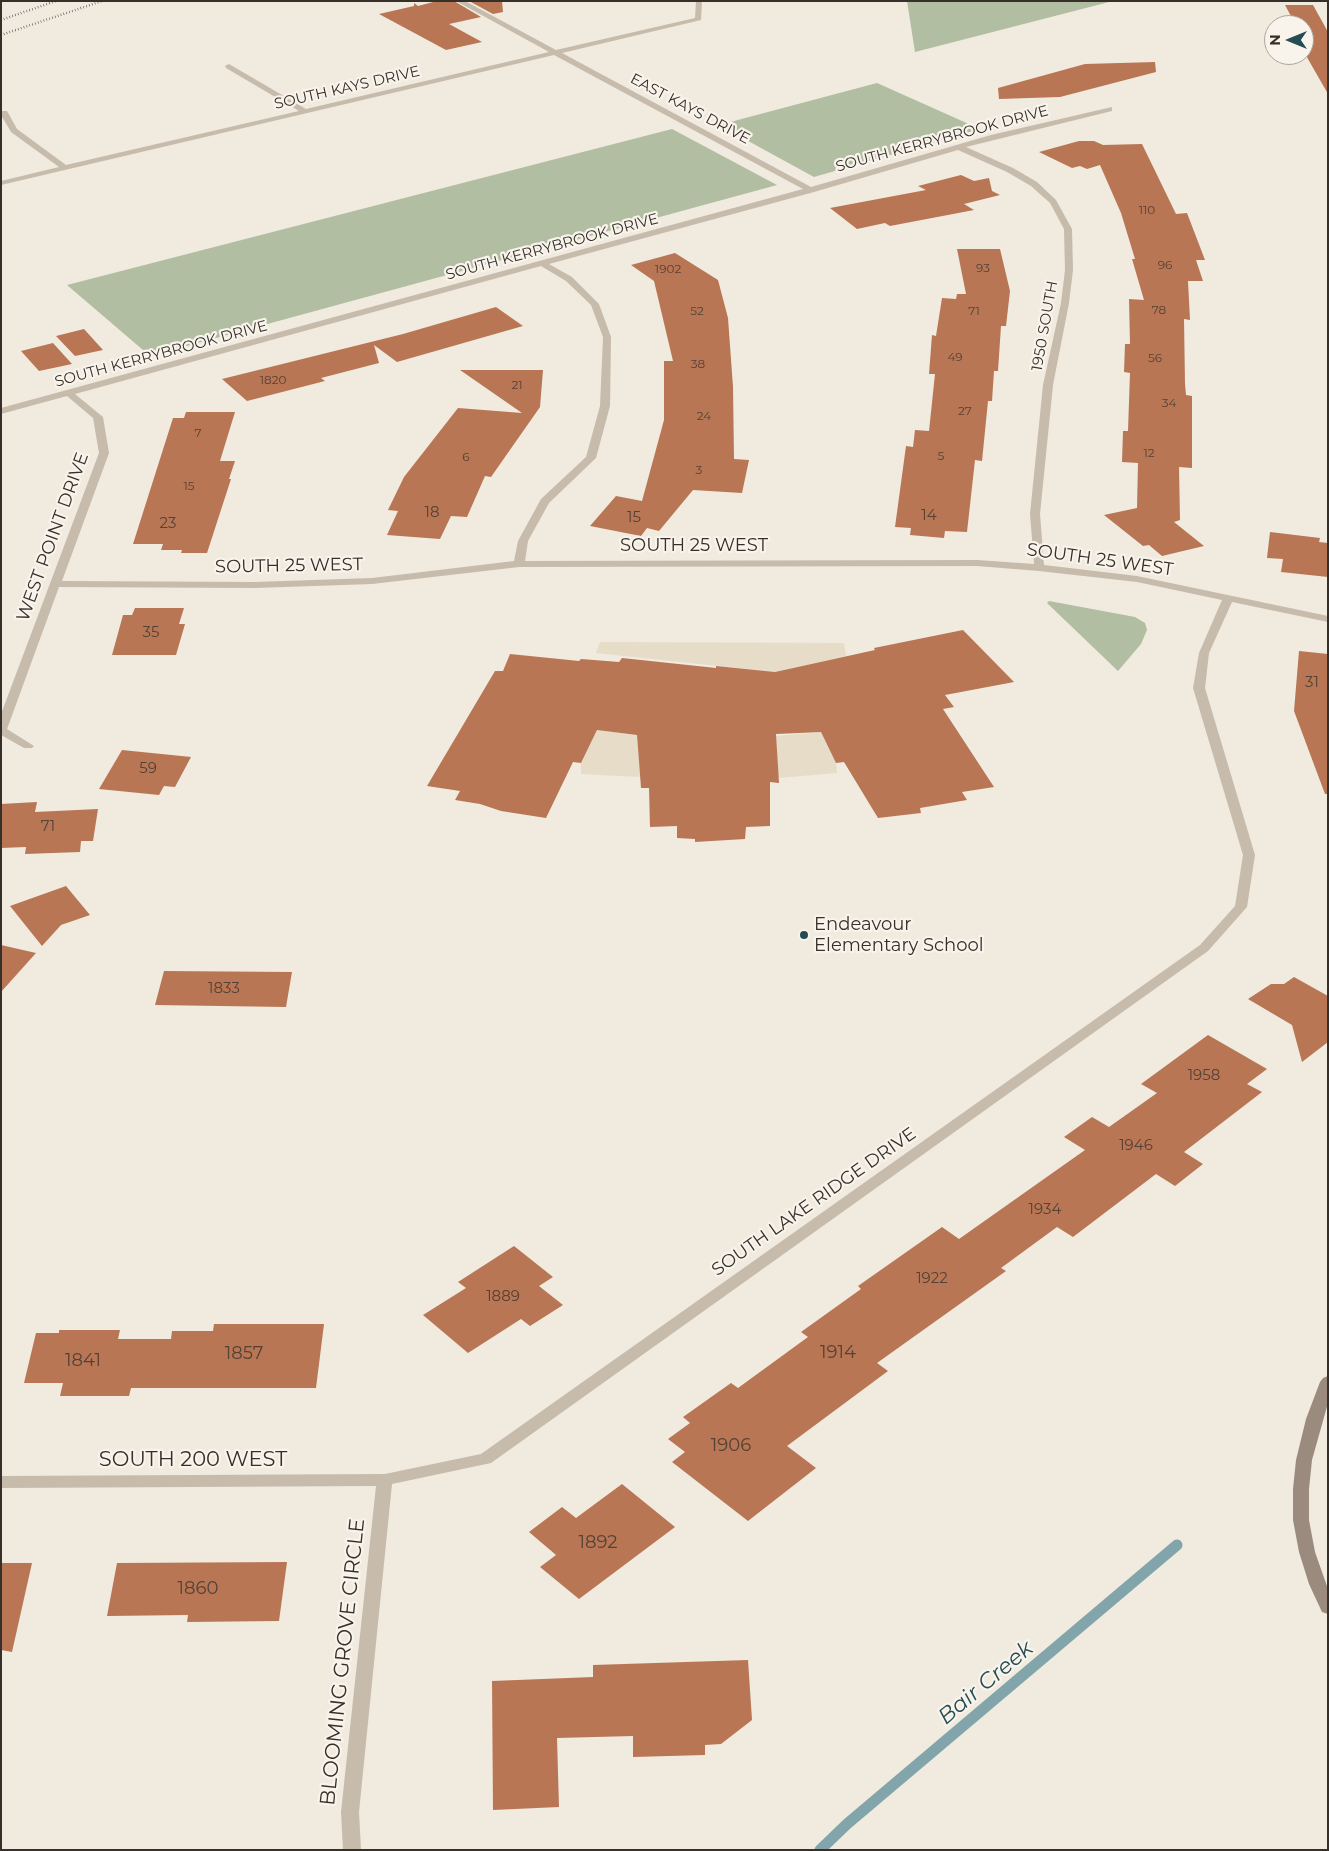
<!DOCTYPE html>
<style>
body{margin:0}
#map{position:relative;width:1329px;height:1851px;overflow:hidden;background:#f0eadf;font-family:Montserrat,sans-serif}
canvas{display:block}
.frame{position:absolute;inset:0;border:2px solid #362f2a;pointer-events:none}
.north{position:absolute;left:1264px;top:15px;width:50px;height:50px;box-sizing:border-box;background:#f8f3eb;border:1px solid #aaa59e;border-radius:50%;rotate:270deg;font-size:14px;font-weight:700;line-height:20px;text-align:center;color:#362f2a}
.north::after{content:'';display:block;margin:auto;width:18px;height:22px;background:#244c53;clip-path:polygon(50% 0,100% 100%,50% 72%,0 100%)}
</style>
<div id="map">
<canvas width="1329" height="1851"></canvas>
<div class="frame"></div>
<div class="north">N</div>
</div>
<script>
const ctx = document.querySelector('canvas').getContext('2d');
ctx.lineJoin = 'round';
function fillPath(path, color) {
  ctx.fillStyle = color;
  ctx.fill(path, 'evenodd');
}
function shape(rows) {
  const path = new Path2D();
  for (const r of rows) {
    path.moveTo(r[0], r[1]);
    for (let i = 2; i < r.length; i += 2) path.lineTo(r[i], r[i + 1]);
  }
  return path;
}
function strokePath(path, color, width, dash) {
  ctx.strokeStyle = color;
  ctx.lineWidth = width;
  ctx.lineCap = dash ? 'butt' : 'round';
  ctx.setLineDash(dash || []);
  ctx.stroke(path);
}
function drawText(font, color, halo, rows, align = 'center') {
  ctx.font = font + ' Montserrat,sans-serif';
  ctx.lineWidth = 4.5;
  ctx.setLineDash([]);
  ctx.textBaseline = 'middle';
  ctx.strokeStyle = halo;
  ctx.fillStyle = color;
  for (const [text, x, y, turn = 0] of rows) {
    ctx.save();
    ctx.translate(x, y);
    ctx.rotate((+turn || 0) * Math.PI / 180);
    ctx.textAlign = isNaN(turn) ? turn : align;
    if (halo) ctx.strokeText(text, 0, 0);
    ctx.fillText(text, 0, 0);
    ctx.restore();
  }
}
const green = shape([
 [907,1,1113,1,915,52],
 [877,83,980,129,814,177,719,125],
 [672,129,777,185,150,356,67,285],
 [1049,601,1135,617,1145,623,1147,630,1141,644,1118,671,1047,603]
]);
const plaza = shape([
 [600,642,844,643,846,656,775,672,596,653],
 [597,730,637,735,640,777,581,774,581,763],
 [821,732,836,763,837,773,778,778,776,736]
]);
const stream = shape([
 [820,1850,847,1824,1177,1545]
]);
const building = shape([
 [437,1,454,1,481,17,449,24,482,42,446,50,379,14,414,6,414,3,418,6],
 [469,1,502,1,503,12,493,14],
 [1285,5,1313,5,1328,32,1328,94,1304,52,1304,25,1289,25,1285,18,1292,18],
 [1155,62,1156,72,1060,97,999,99,998,88,1085,64],
 [1079,141,1094,141,1103,145,1142,144,1176,214,1187,213,1205,260,1196,260,1203,281,1188,281,1190,320,1184,319,1185,384,1186,395,1192,396,1192,468,1179,467,1180,520,1174,522,1204,546,1162,556,1149,545,1143,546,1104,515,1137,508,1138,463,1122,462,1123,431,1128,431,1130,373,1124,372,1125,344,1130,344,1129,299,1144,300,1132,259,1135,259,1121,213,1100,165,1087,169,1080,166,1072,168,1039,152],
 [961,175,974,181,989,178,992,191,1000,195,964,204,974,210,890,226,885,223,857,229,830,208,926,190,918,186],
 [957,249,1000,249,1010,291,1006,326,1001,326,998,371,994,371,992,401,988,401,982,461,975,460,967,532,945,531,944,538,910,535,911,528,895,527,906,446,913,447,915,430,929,431,935,374,929,374,932,335,936,336,942,298,956,299,957,294,966,294],
 [675,253,718,280,728,318,733,387,734,459,749,460,742,493,693,490,659,531,647,528,641,536,590,526,616,496,642,501,664,420,664,361,673,361,654,281,631,265],
 [496,307,523,326,397,362,374,345,379,363,321,378,325,381,247,401,222,379,403,334],
 [84,329,103,350,75,356,56,336],
 [53,343,72,364,39,371,21,351],
 [460,370,543,370,540,407,491,477,485,476,467,517,451,516,440,539,387,535,398,511,388,510,404,477,458,408,522,413],
 [186,412,235,412,220,461,235,461,229,479,231,479,207,553,181,553,182,550,161,550,163,544,133,544,173,418,184,418],
 [1270,532,1320,538,1319,542,1328,543,1328,577,1281,572,1283,559,1267,558],
 [135,608,184,608,179,624,185,624,176,655,112,655,123,615,132,615],
 [963,630,1014,682,945,695,954,707,943,709,994,787,962,792,967,800,920,808,921,813,878,818,844,762,836,763,821,732,776,734,779,783,770,782,770,826,746,827,745,839,695,842,695,839,677,838,677,826,650,827,649,788,641,788,637,735,597,730,581,763,573,762,546,818,501,811,480,804,455,800,460,791,427,786,495,671,503,671,510,654,579,661,581,659,619,662,622,658,716,668,716,666,775,672,875,650,874,648],
 [1299,651,1328,654,1328,794,1325,794,1294,711],
 [122,750,191,757,175,787,164,786,159,795,99,789],
 [37,802,35,812,98,809,93,841,81,841,80,852,25,854,26,847,1,848,1,804],
 [66,886,90,915,61,925,42,946,10,906],
 [1,945,36,953,1,992],
 [164,971,292,972,286,1007,155,1005],
 [1294,977,1328,996,1328,1042,1302,1062,1292,1025,1248,999,1271,984,1284,984],
 [1208,1035,1267,1069,1247,1084,1262,1092,1184,1152,1203,1164,1175,1186,1156,1174,1073,1237,1057,1227,1001,1268,1006,1271,877,1363,888,1371,787,1446,816,1468,748,1521,672,1462,685,1452,668,1439,690,1423,683,1417,731,1383,738,1388,808,1337,801,1332,861,1289,858,1286,942,1227,959,1239,1085,1150,1064,1137,1092,1117,1109,1127,1157,1093,1141,1084],
 [514,1246,553,1277,539,1286,563,1305,530,1326,521,1319,468,1353,423,1315,466,1288,458,1282],
 [214,1324,324,1324,316,1388,131,1388,129,1396,60,1396,63,1383,24,1383,36,1333,59,1333,59,1330,120,1330,118,1339,171,1339,172,1331,213,1331],
 [622,1484,675,1527,579,1599,540,1567,556,1555,529,1532,562,1507,576,1518],
 [287,1562,279,1621,187,1622,188,1615,107,1616,117,1563],
 [1,1563,32,1563,12,1652,1,1650],
 [748,1660,752,1720,721,1744,705,1745,705,1755,633,1757,633,1736,557,1738,559,1807,493,1810,492,1681,593,1677,593,1665]
]);
const street = shape([
 [456,1,465,1,556,50,695,18,696,1,702,1,701,20,562,53,811,187,991,135,1112,107,1112,111,966,147,1013,168,1037,182,1056,200,1072,229,1073,270,1069,303,1053,385,1040,514,1044,565,1137,576,1328,616,1328,622,1232,602,1209,653,1205,688,1255,855,1247,907,1208,951,491,1463,392,1484,359,1812,361,1850,343,1850,341,1812,376,1486,1,1488,1,1476,385,1474,481,1454,1200,945,1235,906,1243,855,1193,688,1199,653,1222,600,1137,582,1039,571,977,566,519,567,372,584,255,588,59,587,7,729,34,746,32,748,24,748,1,735,1,714,99,453,93,418,67,396,1,414,1,408,803,189,554,55,1,185,1,181,59,167,11,132,1,115,1,111,7,111,17,129,66,165,299,111,226,68,225,66,229,64,306,109,549,52,456,1],
 [958,150,1007,172,1031,186,1050,203,1064,229,1065,270,1061,303,1043,385,1030,514,1034,564,977,560,525,561,528,541,549,503,596,458,610,406,611,337,599,304,572,277,549,264,814,192,958,150],
 [541,266,566,281,591,305,603,337,600,406,586,457,541,499,518,541,514,561,372,578,255,582,62,581,109,453,103,417,75,394,541,266]
]);
const secondary = shape([
 [1328,1376,1328,1403,1312,1460,1309,1489,1309,1520,1315,1552,1328,1589,1328,1614,1322,1612,1309,1584,1299,1552,1293,1520,1293,1489,1296,1460,1306,1419,1320,1382,1323,1378,1328,1376]
]);
const rail = shape([
 [1,20,56,1],
 [1,35,102,1]
]);
const markers = [
 [804,935,5,"#244c53"]
];
const farNumbernames = [
 ["110",1147,210],
 ["96",1165,265],
 ["93",983,268],
 ["1902",668,269],
 ["78",1159,310],
 ["52",697,311],
 ["71",974,311],
 ["49",955,357],
 ["56",1155,358],
 ["38",698,364],
 ["1820",273,380],
 ["21",517,385],
 ["34",1169,403],
 ["27",965,411],
 ["24",704,416],
 ["7",198,433],
 ["12",1149,453],
 ["5",941,456],
 ["6",466,457],
 ["3",699,470],
 ["15",189,486]
];
const farStreetnames = [
 ["SOUTH KAYS DRIVE",347,88,-13],
 ["EAST KAYS DRIVE",690,109,28],
 ["SOUTH KERRYBROOK DRIVE",942,139,-15],
 ["SOUTH KERRYBROOK DRIVE",552,247,-15],
 ["1950 SOUTH",1045,326,-80],
 ["SOUTH KERRYBROOK DRIVE",161,354,-15]
];
const numberNames = [
 ["18",432,513],
 ["14",929,516],
 ["15",634,518],
 ["23",168,524],
 ["35",151,633],
 ["31",1312,683],
 ["59",148,769],
 ["71",48,827],
 ["1833",224,989],
 ["1958",1204,1076],
 ["1946",1136,1146],
 ["1934",1045,1210],
 ["1922",932,1279],
 ["1889",503,1297]
];
const streetNames = [
 ["WEST POINT DRIVE",53,537,-70],
 ["SOUTH 25 WEST",694,546],
 ["SOUTH 25 WEST",1100,560,8],
 ["SOUTH 25 WEST",289,566,-1],
 ["SOUTH LAKE RIDGE DRIVE",814,1202,-35]
];
const poiNames = [
 ["Endeavour",814,925],
 ["Elementary School",814,946]
];
const nearNumbernames = [
 ["1914",838,1353],
 ["1857",244,1354],
 ["1841",83,1361],
 ["1906",731,1446],
 ["1892",598,1543],
 ["1860",198,1589]
];
const nearStreetnames = [
 ["SOUTH 200 WEST",193,1460],
 ["BLOOMING GROVE CIRCLE",343,1662,-84]
];
const nearWaternames = [
 ["Bair Creek",986,1683,-40]
];
fillPath(green, '#b1bea1');
fillPath(plaza, '#e6dcc8');
strokePath(stream, '#81a5aa', 11);
fillPath(building, '#b87655');
fillPath(street, '#c7bbac');
fillPath(secondary, '#9a8b7e');
strokePath(rail, '#362f2a', 2.5, [0.5, 2.5]);
for (const [x, y, r, color] of markers) {
  const dot = new Path2D();
  dot.arc(x, y, r, 0, 2 * Math.PI);
  ctx.fillStyle = color;
  ctx.fill(dot);
  strokePath(dot, '#f8f3eb', 2);
}
drawText('12px', '#564135', null, farNumbernames);
drawText('15px', '#362f2a', '#f8f3eb', farStreetnames);
drawText('15px', '#564135', null, numberNames);
drawText('18px', '#362f2a', '#f8f3eb', streetNames);
drawText('18px', '#362f2a', '#f8f3eb', poiNames, 'left');
drawText('18px', '#564135', null, nearNumbernames);
drawText('21px', '#362f2a', '#f8f3eb', nearStreetnames);
drawText('italic 22px', '#244c53', '#f8f3eb', nearWaternames);
</script>
